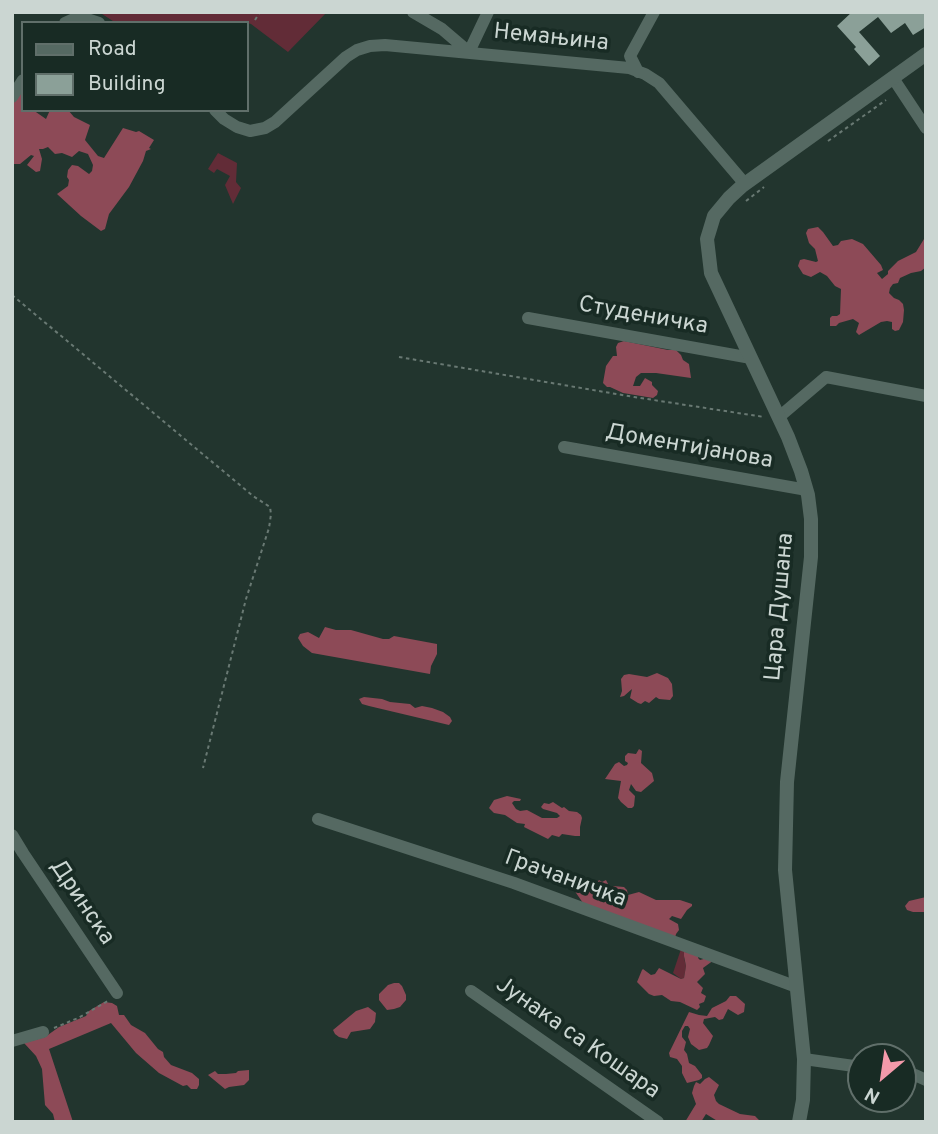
<!DOCTYPE html>
<meta charset="utf-8">
<style>
body{margin:0}
#map{position:relative;width:938px;height:1134px;overflow:hidden;background:#22352e;font-family:Overpass,sans-serif}
canvas{display:block}
.frame{position:absolute;inset:0;border:14px solid #cbd6d2;pointer-events:none}
.legend{position:absolute;left:21px;top:21px;width:228px;height:91px;box-sizing:border-box;background:#182b24;border:2px solid #606f6a;margin:0;padding:9px 12px;list-style:none;font-size:21px;color:#cbd6d2}
.legend li{display:flex;align-items:center;gap:14px;height:35px}
.legend b{width:35px;border:2px solid #606f6a}
.north{position:absolute;left:847px;top:1043px;width:70px;height:70px;box-sizing:border-box;background:#182b24;border:2px solid #606f6a;border-radius:50%;rotate:209deg;font-size:19px;font-weight:700;line-height:28px;text-align:center;color:#cbd6d2}
.north::after{content:'';display:block;margin:auto;width:24px;height:32px;background:#f39aaa;clip-path:polygon(50% 0,100% 100%,50% 72%,0 100%)}
</style>
<div id="map">
<canvas width="938" height="1134"></canvas>
<div class="frame"></div>
<ul class="legend">
<li><b style="height:9px;background:#556962"></b>Road</li>
<li><b style="height:19px;background:#8ba098"></b>Building</li>
</ul>
<div class="north">N</div>
</div>
<script>
const ctx = document.querySelector('canvas').getContext('2d');
ctx.lineJoin = 'round';
function fillPath(path, color) {
  ctx.fillStyle = color;
  ctx.fill(path, 'evenodd');
}
function shape(rows) {
  const path = new Path2D();
  for (const r of rows) {
    path.moveTo(r[0], r[1]);
    for (let i = 2; i < r.length; i += 2) path.lineTo(r[i], r[i + 1]);
  }
  return path;
}
function strokePath(path, color, width, dash) {
  ctx.strokeStyle = color;
  ctx.lineWidth = width;
  ctx.lineCap = dash ? 'butt' : 'round';
  ctx.setLineDash(dash || []);
  ctx.stroke(path);
}
function drawText(font, color, halo, rows, align = 'center') {
  ctx.font = font + ' Overpass,sans-serif';
  ctx.lineWidth = 7;
  ctx.setLineDash([]);
  ctx.textBaseline = 'middle';
  ctx.strokeStyle = halo;
  ctx.fillStyle = color;
  for (const [text, x, y, turn = 0] of rows) {
    ctx.save();
    ctx.translate(x, y);
    ctx.rotate((+turn || 0) * Math.PI / 180);
    ctx.textAlign = isNaN(turn) ? turn : align;
    if (halo) ctx.strokeText(text, 0, 0);
    ctx.fillText(text, 0, 0);
    ctx.restore();
  }
}
const green = shape([
 [99,12,327,12,288,52,251,24,247,23,116,23],
 [218,153,237,163,236,182,241,188,233,204,225,185,230,176,217,169,214,173,208,169],
 [681,949,687,951,684,958,686,966,684,978,681,979,673,973]
]);
const forest = shape([
 [21,93,23,93,23,110,33,110,46,119,50,110,68,110,74,117,90,125,85,140,98,156,104,158,123,128,136,132,139,131,154,140,149,148,151,149,146,151,143,161,129,187,109,214,105,229,101,231,81,216,57,194,68,186,69,180,67,177,68,170,72,165,78,166,89,174,92,171,93,165,88,154,79,151,72,157,62,153,55,154,48,147,43,149,39,149,42,159,40,171,36,172,27,165,34,156,31,155,20,164,14,164,12,167,12,103,17,96],
 [818,227,823,232,833,246,838,245,841,241,852,239,863,244,881,265,883,270,877,273,882,279,888,274,888,271,898,261,916,252,924,239,926,242,926,267,921,271,911,273,900,278,898,283,893,284,890,288,889,293,894,298,899,300,903,304,904,310,903,322,899,330,895,331,892,329,892,322,887,321,881,322,859,335,856,332,859,323,853,319,839,323,836,326,830,326,830,318,832,316,837,316,840,314,841,289,835,286,827,276,820,272,811,277,803,274,798,266,800,260,804,259,816,262,818,261,815,249,809,243,806,233,808,229],
 [624,341,668,350,676,350,681,355,683,360,689,364,691,378,656,373,641,373,636,377,633,386,640,386,645,378,652,382,652,385,658,391,657,395,653,398,623,393,610,387,607,387,603,383,606,366,613,356,617,356,616,347,618,343],
 [325,627,336,630,351,630,383,639,389,639,394,636,437,644,437,654,431,666,430,674,312,653,303,646,298,638,300,634,308,632,319,638],
 [657,673,668,678,672,684,673,696,670,700,659,699,656,697,649,703,645,701,641,704,638,703,630,698,632,689,624,696,620,697,622,691,621,679,624,675,629,674,647,677],
 [364,697,382,699,390,702,410,704,415,708,422,706,432,708,443,712,450,717,452,721,449,725,369,706,362,704,359,699],
 [639,749,642,751,641,763,652,773,654,781,641,792,636,791,631,784,629,790,635,796,634,806,632,808,628,808,621,802,618,798,621,781,605,779,615,764,619,762,624,766,627,765,628,763,625,761,625,756,628,753,636,754],
 [507,796,521,799,520,801,514,801,512,803,516,809,520,811,527,810,542,818,557,818,560,816,557,813,543,809,541,807,544,803,549,804,553,802,562,808,564,807,569,811,577,812,581,815,582,818,580,827,580,836,575,836,562,834,559,837,552,835,548,839,524,827,525,824,517,823,505,815,494,813,489,808,494,800],
 [580,880,584,881,582,887,586,889,594,887,599,880,602,882,606,880,608,884,606,889,610,889,613,886,624,887,627,890,628,895,639,892,656,900,680,900,692,904,692,906,687,910,681,919,672,916,669,919,678,924,679,930,676,934,675,938,583,903,574,890],
 [926,897,926,912,913,912,907,910,905,906,909,901],
 [684,952,699,954,698,958,700,960,707,958,714,960,703,968,705,974,697,982,703,988,701,993,706,996,704,1002,699,1004,700,1007,697,1010,680,1002,671,1001,662,995,654,996,649,994,637,982,642,970,643,969,651,975,655,974,659,968,681,979,684,978,686,966,684,956],
 [394,983,399,983,402,986,406,995,406,1000,400,1007,394,1009,387,1010,379,1000,379,994,388,985],
 [730,996,736,996,745,1004,744,1012,738,1015,728,1009,723,1019,719,1020,715,1017,704,1019,703,1023,713,1036,709,1045,707,1048,699,1050,691,1044,688,1037,690,1029,688,1026,685,1026,682,1031,682,1037,686,1042,684,1050,687,1054,689,1063,695,1066,702,1075,702,1078,699,1080,687,1083,682,1073,682,1066,677,1059,670,1057,669,1053,689,1012,699,1015,707,1016,712,1008,726,1001],
 [104,1002,112,1003,117,1006,119,1015,124,1015,131,1025,145,1033,158,1049,163,1052,164,1057,171,1065,192,1073,199,1079,199,1085,197,1089,191,1089,187,1085,183,1086,159,1073,136,1053,111,1023,49,1049,73,1122,55,1122,53,1114,45,1105,42,1069,36,1056,24,1043,45,1037,59,1027,86,1016,89,1011],
 [368,1007,376,1013,375,1022,370,1029,351,1032,347,1039,339,1037,335,1034,333,1030,356,1011],
 [249,1070,249,1080,244,1085,229,1087,225,1089,208,1075,215,1071,218,1074,226,1074,236,1073,238,1071],
 [709,1077,719,1085,714,1095,716,1101,719,1104,740,1114,755,1116,761,1122,719,1122,706,1114,701,1122,685,1122,696,1104,692,1093,694,1086,696,1082,700,1084,705,1079]
]);
const building = shape([
 [852,12,926,12,926,27,913,35,905,23,891,33,878,17,859,32,880,56,869,66,854,49,856,47,837,26]
]);
const path = shape([
 [255,20,260,12],
 [828,141,886,100],
 [746,201,764,187],
 [12,295,253,496,270,507,271,514,269,528,246,599,203,768],
 [399,357,634,397,764,417],
 [54,1028,78,1018,108,1001]
]);
const minor = shape([
 [413,12,442,29,469,52,488,12],
 [65,23,76,18,84,18,99,23],
 [638,72,630,56,654,12],
 [893,78,926,128],
 [12,97,23,80],
 [215,110,224,119,237,127,250,131,265,128,275,122,346,57,357,50,370,46,385,45,629,68,645,74,659,83,745,184],
 [528,318,751,358],
 [779,417,826,377,926,396],
 [564,447,807,490],
 [318,819,514,883,797,987],
 [12,835,23,853,117,993],
 [471,991,658,1122],
 [12,1041,43,1032],
 [804,1059,861,1067],
 [903,1073,915,1075,926,1080]
]);
const tertiary = shape([
 [799,1122,803,1100,804,1059,785,870,787,782,811,557,811,519,808,495,801,471,788,437,711,273,707,239,714,216,729,198,742,186,926,54]
]);
const streetNames = [
 ["Немањина",551,39,6],
 ["Студеничка",643,317,10],
 ["Доментијанова",689,448,10],
 ["Цара Душана",781,607,-85],
 ["Грачаничка",565,880,20],
 ["Дринска",81,903,56],
 ["Јунака са Кошара",577,1039,35]
];
fillPath(green, '#622c37');
fillPath(forest, '#8d4a57');
fillPath(building, '#8ba098');
strokePath(path, '#697973', 2, [3.5, 3.5]);
strokePath(minor, '#556962', 12);
strokePath(tertiary, '#556962', 14);
drawText('23px', '#cbd6d2', '#182b24', streetNames);
</script>
